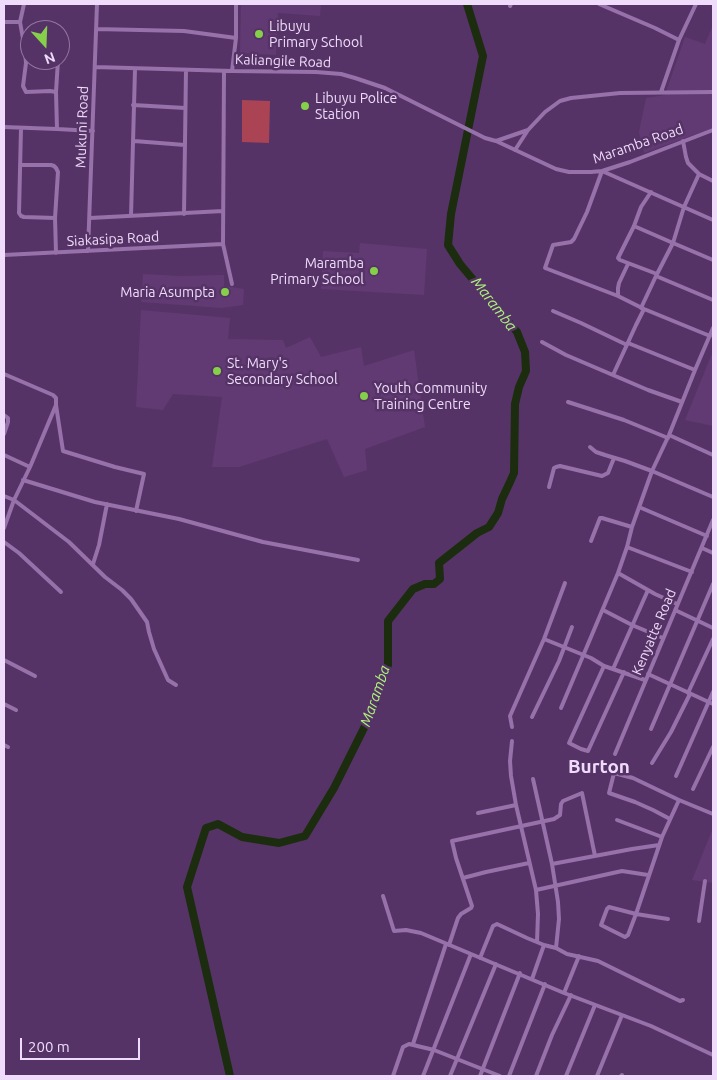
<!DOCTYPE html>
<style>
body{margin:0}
#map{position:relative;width:717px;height:1080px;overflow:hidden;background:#563366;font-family:Ubuntu,sans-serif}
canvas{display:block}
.frame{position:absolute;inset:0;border:5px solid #efdbfa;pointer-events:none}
.north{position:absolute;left:20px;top:20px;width:50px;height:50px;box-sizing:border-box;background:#563366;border:1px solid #9376a1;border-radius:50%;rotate:160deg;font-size:14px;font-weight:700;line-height:20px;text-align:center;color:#efdbfa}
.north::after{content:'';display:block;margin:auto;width:18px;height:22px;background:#86cf4b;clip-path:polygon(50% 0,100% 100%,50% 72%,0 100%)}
.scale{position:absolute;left:20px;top:1038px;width:120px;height:22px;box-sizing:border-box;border:2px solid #efdbfa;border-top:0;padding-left:6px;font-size:15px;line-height:18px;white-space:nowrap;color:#efdbfa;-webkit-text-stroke:4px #563366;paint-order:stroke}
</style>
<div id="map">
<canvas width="717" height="1080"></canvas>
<div class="frame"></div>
<div class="north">N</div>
<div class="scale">200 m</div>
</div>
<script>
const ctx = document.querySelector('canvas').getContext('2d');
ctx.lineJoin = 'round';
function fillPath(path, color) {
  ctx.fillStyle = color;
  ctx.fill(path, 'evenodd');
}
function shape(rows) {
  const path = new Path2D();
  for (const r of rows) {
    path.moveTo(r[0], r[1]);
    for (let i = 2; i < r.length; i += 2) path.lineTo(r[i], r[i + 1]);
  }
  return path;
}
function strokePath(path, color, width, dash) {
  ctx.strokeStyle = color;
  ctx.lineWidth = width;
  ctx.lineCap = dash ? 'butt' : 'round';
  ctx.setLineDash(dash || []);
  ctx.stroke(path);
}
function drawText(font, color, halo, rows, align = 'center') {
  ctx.font = font + ' Ubuntu,sans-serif';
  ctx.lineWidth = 5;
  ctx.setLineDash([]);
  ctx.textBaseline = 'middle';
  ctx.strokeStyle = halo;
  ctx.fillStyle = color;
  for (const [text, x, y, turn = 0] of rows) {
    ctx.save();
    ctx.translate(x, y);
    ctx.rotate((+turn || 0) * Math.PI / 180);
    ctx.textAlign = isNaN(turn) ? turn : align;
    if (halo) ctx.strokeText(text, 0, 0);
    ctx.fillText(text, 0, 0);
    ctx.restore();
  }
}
const built = shape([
 [241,4,321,4,320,16,278,13,276,55,240,53],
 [713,25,713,128,644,153,639,132,646,98,665,95,685,37,705,44],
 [360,243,427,249,424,295,321,289,323,251,359,253],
 [143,274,181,276,224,275,224,286,244,289,243,305,222,308,141,302],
 [141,310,230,318,228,339,283,340,286,348,310,337,321,357,361,347,364,366,414,350,425,427,365,449,367,470,344,477,327,439,239,467,212,467,222,397,173,394,163,410,136,407],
 [713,351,713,426,685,420],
 [713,828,713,883,692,880]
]);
const green = shape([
 [242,100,270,101,269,143,242,142]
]);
const river = shape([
 [230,1076,187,887,206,828,218,824,242,837,279,843,305,836,334,788,371,714,388,665,388,621,413,589,425,584,434,584,440,579,439,563,477,533,489,527,498,513,502,499,510,482,514,473,515,404,519,387,526,371,525,352,517,332,460,264,448,245,451,214,483,56,467,4]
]);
const street = shape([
 [24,4,20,22,25,50,26,63,23,86,26,92,50,91,56,92],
 [599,4,655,28,679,40],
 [510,6,511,4],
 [4,22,20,22],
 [96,29,184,31,236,38],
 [95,67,232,71,316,72,341,74,355,78,385,88,485,138,496,141,556,169,569,172,591,172,602,171,630,162,713,130],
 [224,71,223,244,232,284],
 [232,71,236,38,236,4],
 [661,92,679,40,696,4],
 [133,105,185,108],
 [4,127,57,129,93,131],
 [21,128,19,213,21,216,24,217,55,218],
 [57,129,56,92,58,60],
 [134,141,185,145],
 [496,141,528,130],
 [683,141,686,157,688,163,699,174,713,181],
 [515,150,528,130,545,112,560,101,571,98,620,93,713,92],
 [20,165,51,165,54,166,56,168,58,172,55,218,56,253],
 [651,192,641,207,634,226,618,258,620,260,657,274],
 [184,214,186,70],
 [131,216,135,69],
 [90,218,223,211],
 [634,226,673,243,684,207,699,174],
 [88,251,97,4],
 [4,255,223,244],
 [713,260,673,243,656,276,713,300],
 [628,264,619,283,618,288,618,296,644,309,710,336],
 [618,296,545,268,553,245,571,242,574,239,587,212,602,171,713,220],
 [641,308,656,276],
 [553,311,581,323,627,345],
 [542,342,566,355,648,390,682,402],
 [628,343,695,370],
 [4,374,53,395,56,398,56,405,30,467,14,500,4,528],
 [613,375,636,325,644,309],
 [568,402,624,420,668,438],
 [56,405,63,451,115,467,144,474,136,511],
 [4,415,8,418,8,422,4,434],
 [669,435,713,455],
 [590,447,596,452,605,455,625,461,652,471,713,497],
 [4,455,30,467],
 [23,480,95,502,179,519,263,542,358,560],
 [549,487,554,468,556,467,560,466,602,476,608,473,614,458],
 [4,496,14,500,69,542,105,577,122,590,131,599,147,622,149,632,154,649,168,680,176,685],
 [639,507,707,536],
 [591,541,600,518,602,518,632,527],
 [4,542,19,553,61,592],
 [627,547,692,572],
 [702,548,713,553],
 [93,564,99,545,107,504],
 [618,573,655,594,677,604],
 [603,610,632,625,663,638],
 [675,610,713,628],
 [544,639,591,658,604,666,645,680],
 [4,660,35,676],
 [604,666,569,743,581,749,588,751,624,672],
 [613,669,648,590],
 [648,674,713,704],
 [688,693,713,639],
 [4,704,16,710],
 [561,708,618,573,627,547,632,527,652,471,669,435,695,370,713,328],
 [532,717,559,661,572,627],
 [512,727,510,716,544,639,565,583],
 [651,729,713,584],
 [512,741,510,761,511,776,516,805,536,890,538,914,537,942],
 [4,745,8,747],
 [615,754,713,520],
 [652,763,671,732,690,694],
 [676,776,713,692],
 [533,779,552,864,558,902,559,919,556,948],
 [693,789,713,747],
 [478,813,516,805],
 [670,819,653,810,635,802,609,793,614,773,633,778,679,800],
 [617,820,662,837],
 [552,864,632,849,659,845],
 [463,878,486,872,529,863],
 [536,890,622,871,648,875],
 [383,896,394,931,406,930,421,933,564,993,651,1026,713,1055],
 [668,919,636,914,609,907,607,909,601,925,625,937,628,935,636,914,662,837,679,800,713,814],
 [699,921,705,881],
 [449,945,458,918,461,914,471,908,472,906,456,858,452,841,554,819,560,815,561,804,563,801,582,793,595,856],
 [480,958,493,926,497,924,527,938,544,945,556,948,567,954,598,961,653,988,680,1001,683,1000],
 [532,979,544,945],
 [564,993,579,956],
 [413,1044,446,944],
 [393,1076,403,1047,409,1044,434,1050,500,1076],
 [423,1076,471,954],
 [450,1076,496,964],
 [480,1076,520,973],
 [509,1076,545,984],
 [536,1076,552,1035,571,995],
 [566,1076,595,1005],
 [597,1076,622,1015],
 [621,1076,622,1075]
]);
const markers = [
 [259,34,5,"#86cf4b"],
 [305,106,5,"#86cf4b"],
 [374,271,5,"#86cf4b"],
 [225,292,5,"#86cf4b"],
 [217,371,5,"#86cf4b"],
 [364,396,5,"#86cf4b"]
];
const poiNames = [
 ["Libuyu",269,26],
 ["Primary School",269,42],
 ["Libuyu Police",315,98],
 ["Station",315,114],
 ["Maramba",364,263,"right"],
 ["Primary School",364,279,"right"],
 ["Maria Asumpta",215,292,"right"],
 ["St. Mary's",227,363],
 ["Secondary School",227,379],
 ["Youth Community",374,388],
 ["Training Centre",374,404]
];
const streetNames = [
 ["Kaliangile Road",283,61,2],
 ["Mukuni Road",82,127,-88],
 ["Maramba Road",638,144,-19],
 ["Siakasipa Road",113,239,-3],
 ["Kenyatte Road",654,632,-67]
];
const waterNames = [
 ["Maramba",494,304,52],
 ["Maramba",375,696,-71]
];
const districtNames = [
 ["Burton",599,767]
];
fillPath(built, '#613a74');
fillPath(green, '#aa4454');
strokePath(river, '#1b2d0e', 8);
strokePath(street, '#9671aa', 4);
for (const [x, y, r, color] of markers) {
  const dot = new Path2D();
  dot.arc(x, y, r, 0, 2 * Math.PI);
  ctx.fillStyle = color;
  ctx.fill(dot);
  strokePath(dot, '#563366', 2);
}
drawText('14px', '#efdbfa', '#563366', poiNames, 'left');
drawText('14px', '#efdbfa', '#563366', streetNames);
drawText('italic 15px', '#adf47a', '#563366', waterNames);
drawText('bold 19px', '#efdbfa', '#563366', districtNames);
</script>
